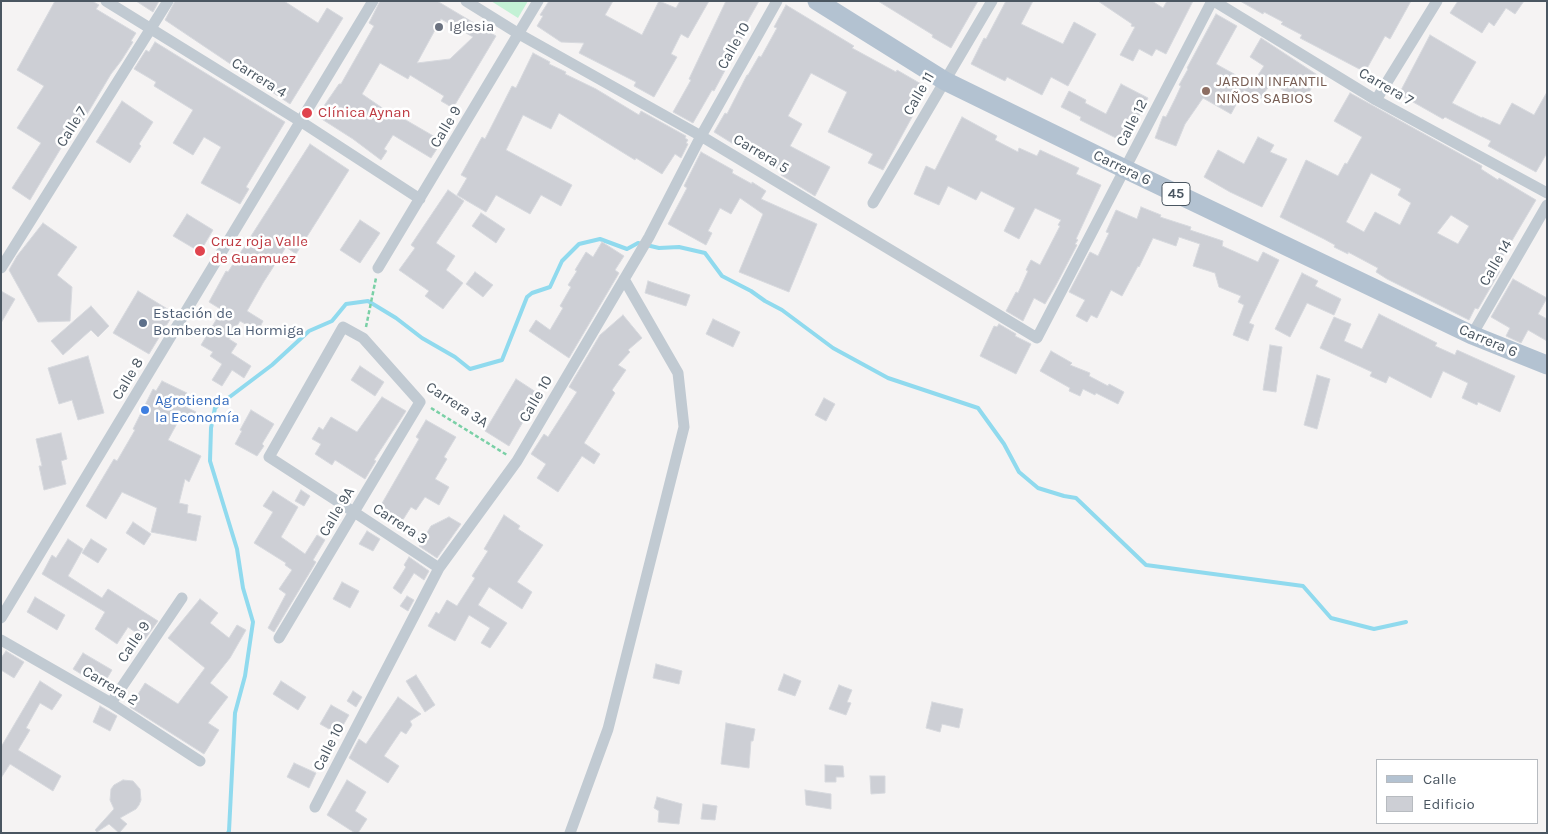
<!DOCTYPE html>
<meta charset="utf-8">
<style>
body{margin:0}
#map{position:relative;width:1548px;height:834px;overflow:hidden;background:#f5f3f3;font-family:Karla,sans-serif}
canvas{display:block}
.frame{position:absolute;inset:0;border:2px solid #4a5661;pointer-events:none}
.legend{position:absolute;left:1376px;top:759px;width:162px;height:65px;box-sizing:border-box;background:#fff;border:1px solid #b7bbc0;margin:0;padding:6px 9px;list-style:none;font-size:15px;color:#4a5661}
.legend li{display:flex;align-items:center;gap:10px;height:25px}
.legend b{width:25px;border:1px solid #b7bbc0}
</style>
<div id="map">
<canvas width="1548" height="834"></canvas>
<div class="frame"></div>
<ul class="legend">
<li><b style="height:6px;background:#b3c2d1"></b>Calle</li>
<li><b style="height:14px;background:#cdcfd5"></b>Edificio</li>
</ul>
</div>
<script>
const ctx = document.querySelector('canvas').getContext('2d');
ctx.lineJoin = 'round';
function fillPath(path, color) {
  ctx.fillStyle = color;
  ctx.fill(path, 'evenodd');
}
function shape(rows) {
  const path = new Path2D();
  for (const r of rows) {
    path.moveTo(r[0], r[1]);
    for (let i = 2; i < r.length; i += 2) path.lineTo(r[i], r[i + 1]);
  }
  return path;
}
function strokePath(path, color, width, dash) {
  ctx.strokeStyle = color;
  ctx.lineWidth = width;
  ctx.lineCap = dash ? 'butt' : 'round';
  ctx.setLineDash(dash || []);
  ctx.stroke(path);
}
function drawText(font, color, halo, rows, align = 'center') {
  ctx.font = font + ' Karla,sans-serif';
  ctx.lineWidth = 5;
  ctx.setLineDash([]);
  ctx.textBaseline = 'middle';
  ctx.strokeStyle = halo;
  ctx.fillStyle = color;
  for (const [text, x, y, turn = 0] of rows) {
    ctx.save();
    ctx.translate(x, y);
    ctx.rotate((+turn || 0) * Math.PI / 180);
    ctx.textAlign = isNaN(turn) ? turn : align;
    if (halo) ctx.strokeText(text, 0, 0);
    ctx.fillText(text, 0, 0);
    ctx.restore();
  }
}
const green = shape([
 [491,1,528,1,518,18]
]);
const stream = shape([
 [228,833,229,831,235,713,245,676,253,622,243,588,237,549,210,461,211,428,215,408,272,365,309,331,332,321,346,304,368,301,396,318,422,338,455,357,470,369,502,360,527,297,532,293,550,287,562,261,579,244,600,239,627,249,638,243,659,248,679,247,705,253,722,276,751,291,765,301,782,310,833,348,888,378,978,408,1004,444,1019,472,1038,488,1064,496,1076,498,1146,565,1303,586,1331,618,1374,629,1406,622]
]);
const building = shape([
 [55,1,92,1,99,5,96,9,136,33,131,41,133,42,121,61,111,74,83,121,81,119,68,139,67,138,30,200,12,188,41,143,17,128,44,86,17,70,55,1],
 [136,1,159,1,153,12,136,1],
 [175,1,284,1,318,23,327,8,343,18,290,104,165,20,175,1],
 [380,1,437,1,496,36,453,108,441,101,444,96,410,75,408,79,380,63,362,94,391,114,392,112,442,141,431,158,393,135,384,149,387,151,381,160,353,139,317,116,339,84,341,84,374,26,369,23,380,1],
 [441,19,473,37,450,59,417,63,441,19],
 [549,1,613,1,605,15,642,35,659,1,676,8,680,1,709,1,688,38,681,34,671,54,677,57,654,97,634,86,636,82,579,53,584,43,561,42,537,26,543,16,540,15,549,1],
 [726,1,759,1,742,31,745,33,714,91,712,90,693,123,673,112,691,80,689,79,726,1],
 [878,1,978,1,951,48,932,37,933,35,878,1],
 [1006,1,1033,1,1021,24,1063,44,1074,22,1096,34,1068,86,1051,77,1042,95,1007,77,1005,81,971,64,984,38,986,39,1006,1],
 [1098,1,1152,1,1163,8,1167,1,1193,1,1166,54,1156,49,1152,56,1139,49,1133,61,1120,55,1135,27,1131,26,1132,24,1098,1],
 [1240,1,1411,1,1390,39,1385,36,1365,72,1300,38,1302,35,1281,24,1283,22,1264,12,1263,14,1240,1],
 [1458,1,1524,1,1515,14,1506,8,1494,26,1489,22,1482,33,1450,13,1458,1],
 [786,5,854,46,852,48,896,72,897,70,928,88,883,170,868,163,873,154,828,132,847,92,811,73,788,116,802,124,790,146,830,167,815,196,781,175,783,172,762,160,763,158,737,142,735,145,714,132,725,113,727,114,747,75,748,75,759,56,761,57,777,28,774,27,786,5],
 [1216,14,1237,26,1216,64,1252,84,1264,66,1250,57,1261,38,1319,76,1303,102,1271,83,1259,101,1244,90,1231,114,1203,98,1185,124,1176,146,1155,138,1163,116,1166,117,1175,99,1181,86,1179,85,1188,69,1187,68,1216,14],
 [1430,35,1476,62,1452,103,1482,118,1482,117,1500,125,1512,103,1534,115,1547,92,1547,153,1536,172,1488,146,1491,141,1445,117,1443,119,1399,94,1430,35],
 [155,42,285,122,246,187,249,189,240,204,201,183,221,147,204,137,193,155,173,143,193,110,154,86,156,82,134,69,146,50,149,52,155,42],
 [533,53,550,62,549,64,566,72,565,74,596,89,639,115,641,111,686,136,685,138,688,140,686,143,688,144,681,158,675,154,662,174,636,158,635,160,559,113,551,129,523,115,506,150,572,185,561,206,541,195,530,214,496,195,486,212,457,195,467,178,461,175,482,137,485,139,512,86,516,88,533,53],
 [1121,84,1148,98,1126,143,1080,120,1081,117,1061,107,1069,91,1086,100,1085,103,1106,114,1121,84],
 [1350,93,1482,166,1481,169,1498,180,1499,178,1536,200,1497,266,1499,267,1497,270,1500,271,1478,309,1475,308,1469,320,1387,279,1376,272,1378,268,1348,252,1348,254,1334,247,1335,245,1324,239,1280,217,1306,160,1338,176,1345,163,1347,164,1362,137,1334,121,1350,93],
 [1371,173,1401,189,1398,195,1411,203,1400,225,1375,212,1364,232,1346,222,1371,173],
 [1451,215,1469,226,1458,244,1437,233,1451,215],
 [122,101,153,122,139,144,141,146,130,163,96,142,122,101],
 [962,117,997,136,995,140,1018,152,1019,148,1037,156,1040,150,1079,168,1076,174,1101,185,1076,239,1078,240,1075,244,1077,245,1056,285,1045,304,1034,298,1023,321,1006,311,1016,292,1018,293,1028,271,1026,270,1031,260,1040,265,1060,226,1058,225,1061,220,1035,208,1019,239,1004,231,1015,208,981,191,976,200,948,186,939,205,914,194,926,166,935,170,962,117],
 [1258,137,1274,145,1270,152,1287,159,1262,207,1230,192,1204,177,1218,150,1244,164,1258,137],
 [310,144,349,170,296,254,286,247,263,283,247,311,263,321,258,331,240,321,229,339,237,344,231,353,251,366,244,378,232,370,222,386,212,380,222,364,210,356,213,352,201,345,222,310,209,302,226,271,228,272,310,144],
 [701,152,733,170,732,173,752,184,752,182,766,191,761,199,817,224,789,292,739,272,763,214,740,198,731,214,720,208,708,231,712,233,706,245,668,224,687,188,684,186,701,152],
 [448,190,464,201,436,243,455,256,446,270,463,283,443,309,425,296,429,291,399,270,415,248,411,245,448,190],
 [1141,207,1161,215,1160,217,1191,227,1190,230,1223,241,1222,246,1258,262,1263,252,1279,260,1249,323,1254,325,1248,341,1233,335,1244,305,1238,302,1241,296,1219,287,1215,273,1193,266,1200,244,1179,237,1176,246,1153,238,1139,267,1138,266,1122,296,1111,290,1097,318,1091,315,1087,322,1076,316,1085,300,1069,292,1090,252,1098,256,1109,233,1106,232,1116,210,1137,219,1141,207],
 [481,213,505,229,496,243,472,226,481,213],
 [187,214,213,230,200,252,173,236,187,214],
 [360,220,380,233,360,263,340,250,360,220],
 [43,223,77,247,57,275,72,287,70,321,38,322,9,270,17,256,43,223],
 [602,242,624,256,615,270,619,273,569,358,529,331,536,320,550,330,563,308,560,306,571,287,568,285,577,271,575,270,586,252,593,257,602,242],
 [475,272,493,285,483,297,466,284,475,272],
 [1302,273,1318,281,1315,286,1341,299,1334,315,1307,303,1290,337,1275,329,1302,273],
 [1513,279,1547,298,1538,314,1547,319,1547,341,1528,330,1521,343,1506,336,1510,328,1491,317,1513,279],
 [648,281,690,295,686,306,645,293,648,281],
 [1,291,15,299,1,323,1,291],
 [138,291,174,313,149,354,113,333,138,291],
 [91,306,109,326,98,337,91,330,63,355,51,341,91,306],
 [1379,314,1437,343,1435,346,1455,355,1457,350,1515,376,1500,412,1478,402,1477,405,1462,398,1468,383,1443,371,1431,398,1389,376,1386,383,1370,376,1372,372,1320,348,1334,317,1351,324,1344,341,1362,349,1379,314],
 [623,315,642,338,628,350,630,352,618,365,626,370,612,390,615,393,584,443,600,454,594,464,582,456,558,492,537,478,546,464,531,454,544,434,548,437,577,392,569,387,600,335,623,315],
 [713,319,740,332,733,347,706,334,713,319],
 [999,324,1016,334,1015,336,1031,344,1016,374,980,356,994,326,997,327,999,324],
 [1270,345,1282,347,1276,392,1263,390,1270,345],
 [1051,351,1072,363,1070,365,1090,373,1089,376,1108,386,1109,384,1124,392,1118,404,1096,393,1095,395,1083,389,1080,396,1069,391,1070,388,1040,371,1051,351],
 [88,356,104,413,78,420,72,400,59,404,48,368,88,356],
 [360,366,384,382,375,396,351,380,360,366],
 [1317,375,1330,379,1317,429,1304,425,1317,375],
 [516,379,539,394,509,446,485,431,516,379],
 [162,381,187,393,182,405,196,412,190,423,180,418,168,440,201,456,189,482,185,479,179,503,188,505,187,513,201,516,196,541,151,532,157,508,124,493,122,492,106,519,86,506,114,459,117,461,135,430,133,429,153,389,156,391,162,381],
 [382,397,406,411,374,460,376,461,365,479,335,460,332,465,315,454,321,444,312,439,319,427,323,430,331,417,357,432,382,397],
 [824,398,835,404,826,421,815,415,824,398],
 [251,410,274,424,262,444,264,446,257,456,235,444,242,431,240,430,251,410],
 [426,420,456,437,444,457,447,459,435,479,449,487,439,505,425,497,416,510,411,507,399,526,377,512,419,439,416,437,426,420],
 [61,433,67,459,61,461,66,484,44,490,39,466,42,466,36,439,61,433],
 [301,490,310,496,304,506,295,501,301,490],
 [273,491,298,507,281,537,305,554,317,535,325,540,313,560,316,562,274,632,268,628,286,594,279,589,292,570,285,565,286,563,254,543,273,512,263,506,273,491],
 [331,513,340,519,334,529,325,524,331,513],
 [504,515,520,526,518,529,543,545,517,582,532,592,522,609,489,587,478,605,507,623,490,648,481,643,490,628,469,615,455,641,428,626,436,612,439,614,447,600,457,606,475,578,472,576,488,551,484,549,504,515],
 [449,517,461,524,437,558,419,546,431,526,449,517],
 [133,522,151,534,144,545,126,533,133,522],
 [367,531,380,539,373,551,359,544,367,531],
 [68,539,83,549,68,576,102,598,108,589,158,621,145,639,128,627,117,644,95,629,105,612,42,574,52,555,56,558,68,539],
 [91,539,107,549,98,563,82,553,91,539],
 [409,557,429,571,424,580,414,573,401,594,393,588,406,567,404,565,409,557],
 [342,582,359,591,350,608,333,599,342,582],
 [407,596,414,600,408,611,400,606,407,596],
 [35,597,65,615,57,630,27,612,35,597],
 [200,599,218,613,210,623,229,638,237,625,246,630,230,658,210,683,228,697,208,723,219,730,204,754,130,707,145,683,178,704,205,668,168,638,200,599],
 [6,651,24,662,14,678,1,670,1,658,6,651],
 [83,653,112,670,102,687,73,669,83,653],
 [656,664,682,671,679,684,653,678,656,664],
 [784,674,801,681,795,696,778,690,784,674],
 [416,675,435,705,425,712,406,681,416,675],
 [40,681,62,695,52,710,40,703,26,728,30,730,18,750,61,776,53,791,10,764,1,778,1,747,40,681],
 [281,681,306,697,298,710,273,694,281,681],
 [839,685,852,690,847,702,851,703,846,715,829,709,839,685],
 [353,691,362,697,356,707,347,701,353,691],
 [398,697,421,714,410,721,412,725,406,734,401,731,384,756,399,766,388,783,349,758,359,739,366,744,398,697],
 [932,702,963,709,959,728,942,724,940,732,926,728,932,702],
 [331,705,349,715,338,734,320,724,331,705],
 [100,706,117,716,110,731,93,722,100,706],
 [726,723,755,729,753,741,751,741,749,768,721,764,726,723],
 [294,763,316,773,309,788,287,777,294,763],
 [825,765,843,766,844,777,836,777,836,782,825,782,825,765],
 [870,776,885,776,885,793,871,794,870,776],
 [123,780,133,781,140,789,141,800,139,805,136,809,120,818,127,824,119,833,109,824,97,832,95,830,114,809,110,800,111,789,114,785,123,780],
 [347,780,366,792,355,811,367,819,358,833,355,833,327,815,347,780],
 [805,790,831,794,831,809,806,805,805,790],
 [657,797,682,804,679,824,658,822,659,811,654,808,657,797],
 [703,804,717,806,715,820,701,819,703,804]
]);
const path = shape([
 [366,327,376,278],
 [431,408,507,455]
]);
const street = shape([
 [106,1,300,121,420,199],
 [466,1,519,34,701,136,1037,338,1212,1],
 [1214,1,1376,100,1547,193],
 [1376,100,1437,1],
 [873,203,992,1],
 [1,268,168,1],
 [378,268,538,1],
 [1472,335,1547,205],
 [1,618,373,1],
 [279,638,354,512,420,402,363,338,343,327,269,457,354,512,439,568],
 [1,640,111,703,200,761],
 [111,703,182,598],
 [315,807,439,568,517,461,649,237,701,136,777,1],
 [570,833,608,729,684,427,678,373,624,279]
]);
const primary = shape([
 [817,1,945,81,1125,169,1472,335,1547,365]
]);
const markers = [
 [439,27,5,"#6b7280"],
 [1206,91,5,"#8d6e63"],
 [307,113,6,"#e0444e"],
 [200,251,6,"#e0444e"],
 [143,323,5,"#5c6f8a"],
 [145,410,5,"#3f7fe0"]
];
const shields = [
 [1176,194,28]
];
const shieldNames = [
 ["45",1176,194]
];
const worshipNames = [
 ["Iglesia",449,27]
];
const streetNames = [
 ["Calle 10",734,46,-61],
 ["Carrera 4",259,78,32],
 ["Carrera 7",1386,87,30],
 ["Calle 11",919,94,-60],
 ["Calle 12",1132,123,-63],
 ["Calle 7",72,127,-58],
 ["Calle 9",446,127,-59],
 ["Carrera 5",761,154,31],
 ["Carrera 6",1122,168,26],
 ["Calle 14",1496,263,-60],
 ["Carrera 6",1488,341,23],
 ["Calle 8",128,379,-59],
 ["Calle 10",536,399,-60],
 ["Carrera 3A",457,405,33],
 ["Calle 9A",337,512,-59],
 ["Carrera 3",400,524,33],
 ["Calle 9",134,642,-56],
 ["Carrera 2",110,686,31],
 ["Calle 10",329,747,-63]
];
const educationNames = [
 ["JARDIN INFANTIL",1216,82],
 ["NIÑOS SABIOS",1216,99]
];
const healthNames = [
 ["Clínica Aynan",318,113],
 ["Cruz roja Valle",211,242],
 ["de Guamuez",211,259]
];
const serviceNames = [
 ["Estación de",153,314],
 ["Bomberos La Hormiga",153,331]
];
const shopNames = [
 ["Agrotienda",155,401],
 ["la Economía",155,418]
];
fillPath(green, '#c3f1d5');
strokePath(stream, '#90daee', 4);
fillPath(building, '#cdcfd5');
strokePath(building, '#d7d9de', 1);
strokePath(path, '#7ad0a6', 2.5, [4, 2.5]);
strokePath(street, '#c1cad2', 11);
strokePath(primary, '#b3c2d1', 19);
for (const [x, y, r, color] of markers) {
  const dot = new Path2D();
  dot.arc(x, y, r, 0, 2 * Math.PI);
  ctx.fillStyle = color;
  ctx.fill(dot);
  strokePath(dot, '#fff', 2);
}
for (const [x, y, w] of shields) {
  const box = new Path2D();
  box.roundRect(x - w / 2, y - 11.5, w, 23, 4);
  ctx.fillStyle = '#fff';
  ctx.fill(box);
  strokePath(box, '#4a5661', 1);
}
drawText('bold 14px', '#4a5661', null, shieldNames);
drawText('15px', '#5b616d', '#fff', worshipNames, 'left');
drawText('15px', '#4a5661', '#fff', streetNames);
drawText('15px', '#785e54', '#fff', educationNames, 'left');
drawText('15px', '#be3a42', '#fff', healthNames, 'left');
drawText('15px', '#4e5e75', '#fff', serviceNames, 'left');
drawText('15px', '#366cbe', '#fff', shopNames, 'left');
</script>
